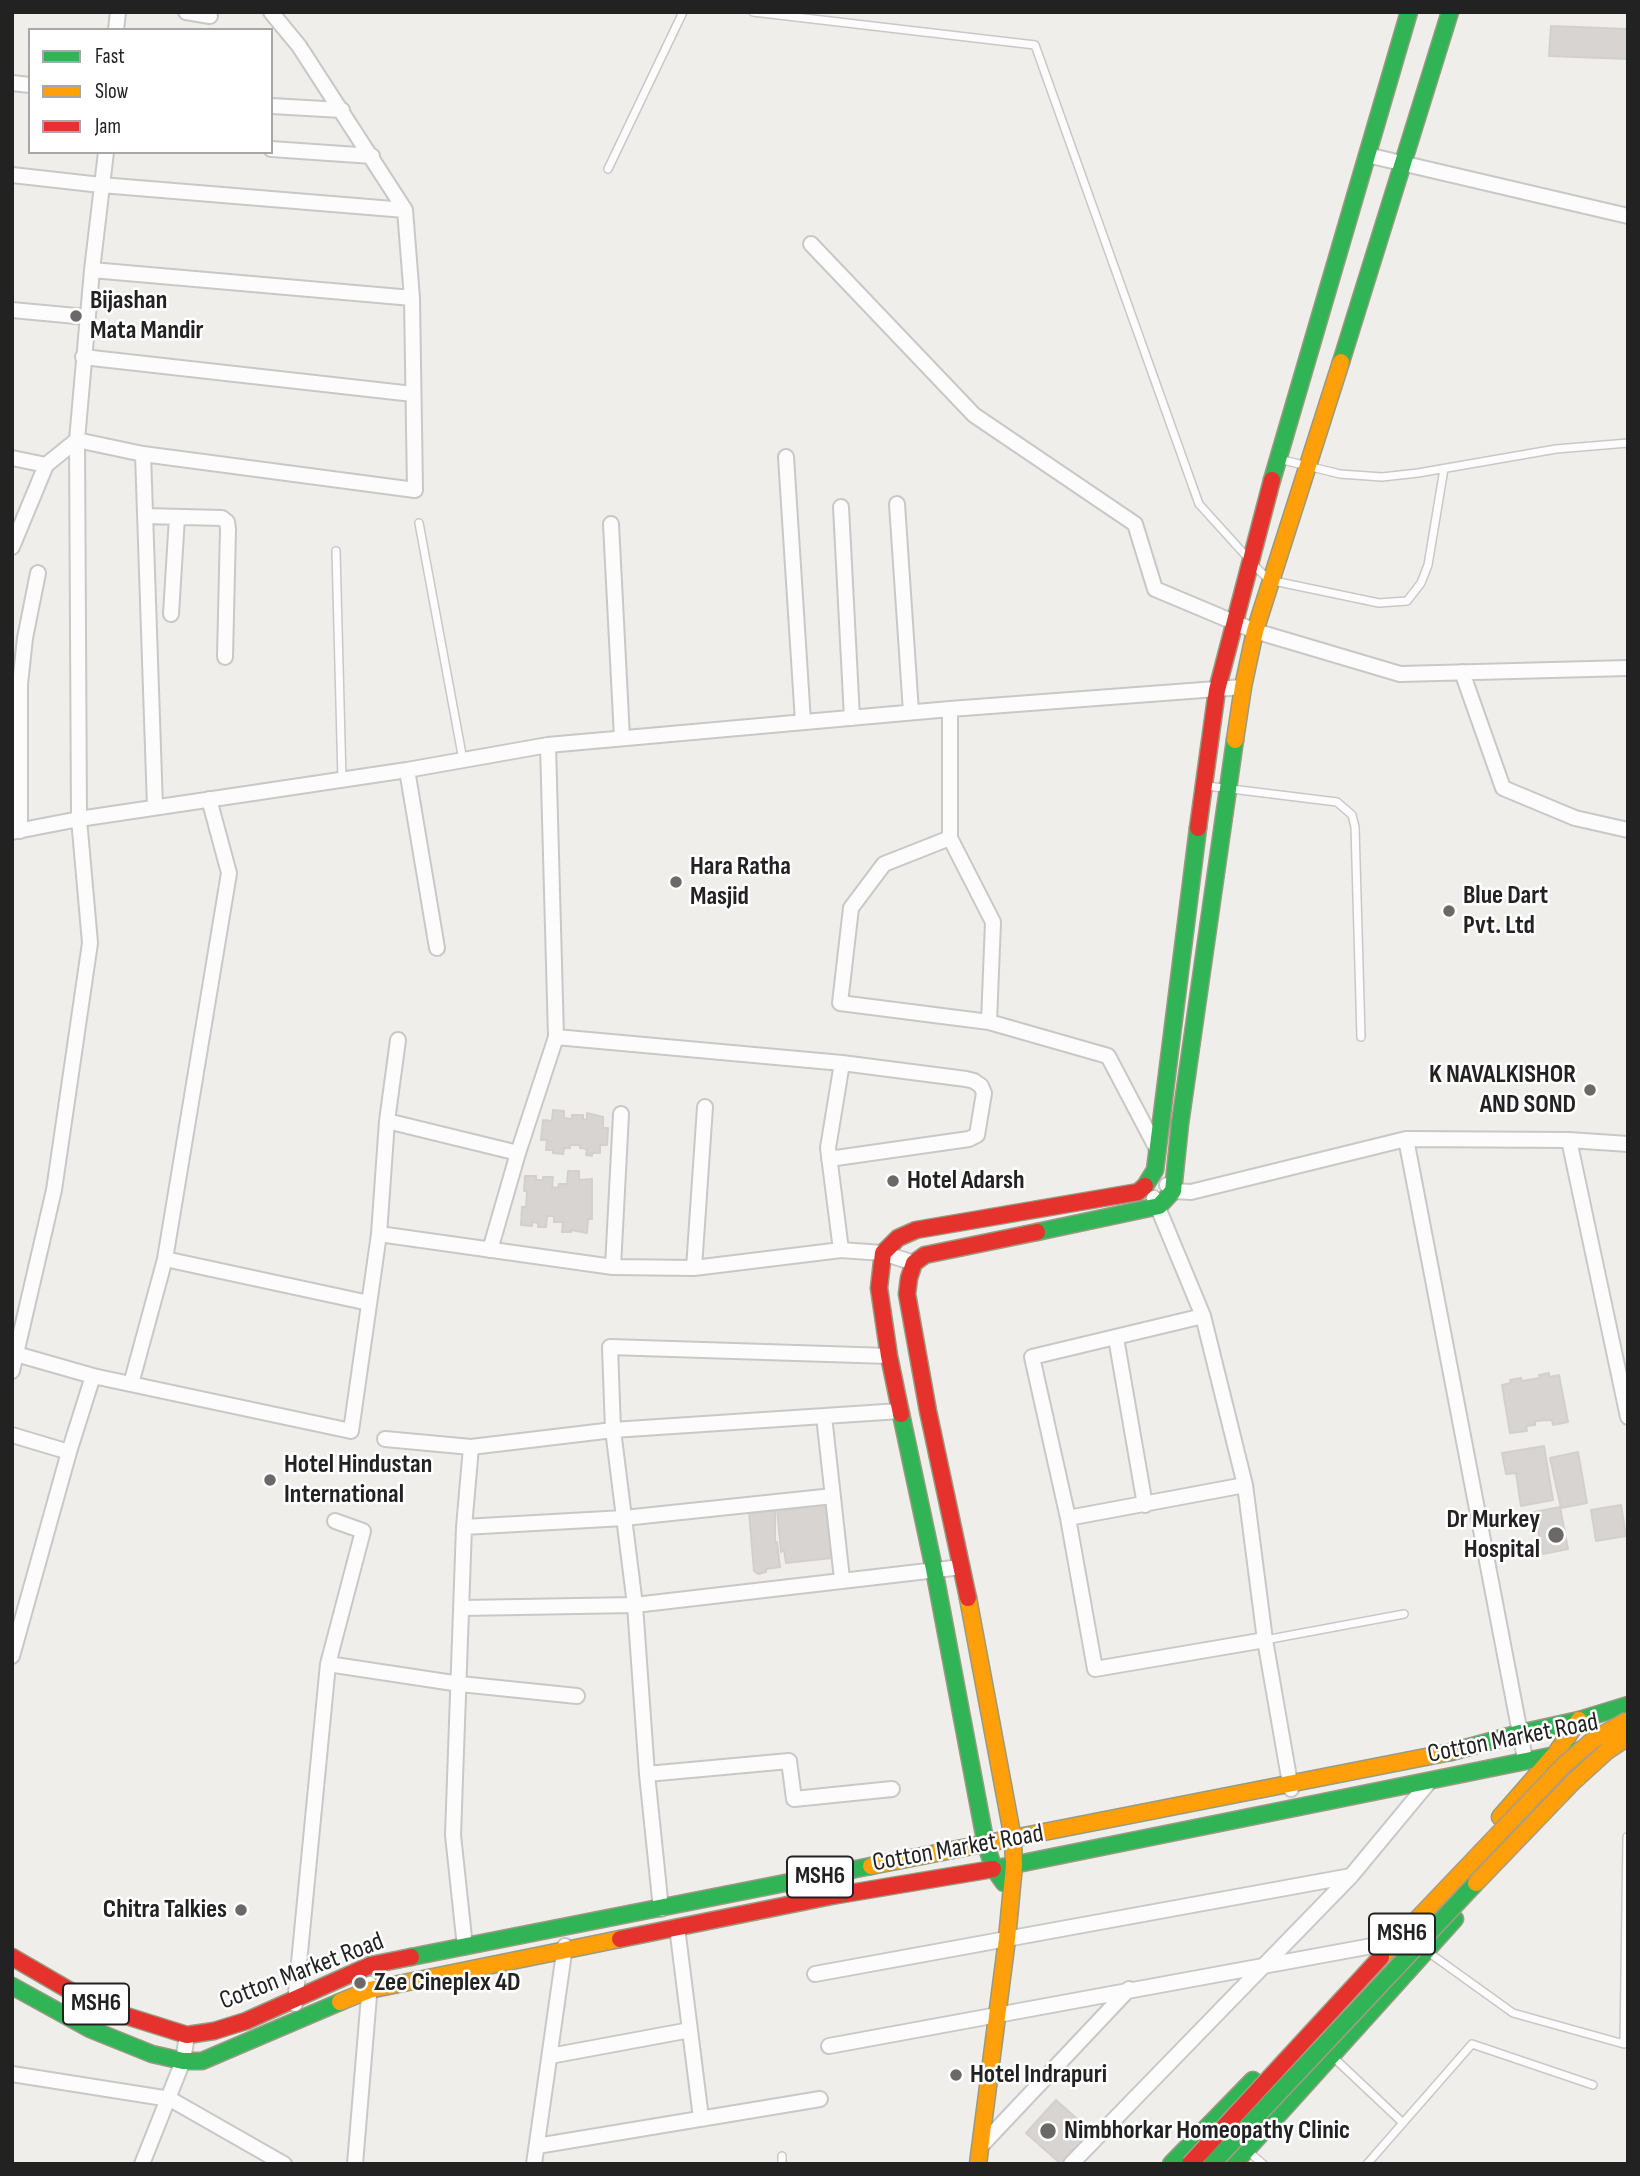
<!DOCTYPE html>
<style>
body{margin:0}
#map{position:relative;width:1640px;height:2176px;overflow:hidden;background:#f0eeeb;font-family:"Sofia Sans Condensed",sans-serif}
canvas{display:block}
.frame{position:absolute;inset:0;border:14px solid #222;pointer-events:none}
.legend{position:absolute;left:28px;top:28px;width:245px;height:126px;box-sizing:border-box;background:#fff;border:2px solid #a7a7a7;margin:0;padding:9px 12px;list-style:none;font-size:21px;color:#222}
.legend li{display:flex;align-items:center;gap:14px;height:35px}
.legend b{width:35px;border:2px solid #a7a7a7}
</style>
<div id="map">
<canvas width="1640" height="2176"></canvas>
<div class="frame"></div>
<ul class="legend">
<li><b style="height:9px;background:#30b455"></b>Fast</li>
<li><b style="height:9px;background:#ff9f0a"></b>Slow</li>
<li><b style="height:9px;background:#e5322d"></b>Jam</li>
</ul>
</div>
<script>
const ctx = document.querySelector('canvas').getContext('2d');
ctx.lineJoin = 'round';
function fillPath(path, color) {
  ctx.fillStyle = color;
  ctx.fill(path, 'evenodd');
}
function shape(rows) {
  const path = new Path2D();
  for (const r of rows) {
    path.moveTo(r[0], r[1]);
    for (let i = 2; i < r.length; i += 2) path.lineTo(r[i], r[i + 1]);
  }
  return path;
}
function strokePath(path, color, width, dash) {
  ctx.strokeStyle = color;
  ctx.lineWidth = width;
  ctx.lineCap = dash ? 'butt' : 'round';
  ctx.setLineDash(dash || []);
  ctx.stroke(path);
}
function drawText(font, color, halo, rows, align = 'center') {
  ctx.font = font + ' "Sofia Sans Condensed",sans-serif';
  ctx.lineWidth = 5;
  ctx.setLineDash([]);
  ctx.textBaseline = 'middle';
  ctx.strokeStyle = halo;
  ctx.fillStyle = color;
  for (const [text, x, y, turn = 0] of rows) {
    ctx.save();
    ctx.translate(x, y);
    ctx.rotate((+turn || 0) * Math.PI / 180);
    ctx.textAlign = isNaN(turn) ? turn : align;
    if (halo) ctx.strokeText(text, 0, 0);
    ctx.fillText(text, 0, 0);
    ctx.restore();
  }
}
const building = shape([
 [1551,26,1628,29,1628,59,1549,56,1551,26],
 [553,1110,564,1111,564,1118,572,1119,572,1115,583,1115,583,1119,587,1120,587,1113,603,1117,603,1128,608,1128,607,1145,600,1145,600,1153,592,1153,592,1156,586,1155,587,1149,580,1148,580,1145,570,1145,570,1148,564,1148,563,1154,553,1153,553,1150,546,1150,547,1140,541,1140,543,1120,552,1121,553,1110],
 [568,1171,579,1171,579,1180,592,1179,592,1219,588,1219,587,1233,571,1230,571,1232,562,1232,563,1222,554,1222,554,1216,547,1216,546,1227,538,1227,538,1223,532,1222,532,1226,521,1225,522,1207,526,1207,527,1191,524,1191,525,1176,536,1176,536,1180,543,1180,543,1177,553,1177,552,1187,558,1188,559,1184,567,1184,568,1171],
 [1549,1373,1549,1377,1559,1375,1568,1422,1553,1425,1552,1420,1535,1421,1535,1425,1526,1426,1527,1431,1510,1433,1502,1385,1511,1383,1510,1380,1521,1378,1522,1381,1540,1378,1539,1375,1549,1373],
 [1544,1446,1553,1500,1521,1506,1516,1473,1506,1474,1502,1453,1544,1446],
 [1578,1452,1587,1503,1561,1508,1550,1458,1578,1452],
 [826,1502,832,1558,786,1563,784,1550,781,1552,777,1509,795,1510,795,1508,810,1506,810,1504,826,1502],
 [1621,1505,1626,1536,1596,1541,1591,1510,1621,1505],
 [1560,1507,1568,1549,1543,1554,1534,1512,1560,1507],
 [775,1510,775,1542,777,1542,780,1567,766,1569,766,1572,758,1574,754,1571,749,1512,775,1510],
 [1056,2100,1094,2134,1067,2164,1061,2164,1026,2133,1056,2100]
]);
const lane = shape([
 [753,12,1035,45,1199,504,1247,557],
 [608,169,683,12],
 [1279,459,1340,474,1382,477,1418,473,1556,449,1628,443],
 [419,523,463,760],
 [336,551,342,780],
 [1255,566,1269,580,1379,603,1407,601,1421,583,1428,565,1444,469],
 [1207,786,1337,802,1352,815,1355,827,1361,1037],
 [1265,1640,1404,1614],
 [1428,1952,1513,2013,1624,2044,1627,1837],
 [1333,2057,1403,2123],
 [1250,2153,1263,2164],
 [782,2156,782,2164],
 [1367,2164,1472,2044,1593,2085]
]);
const street = shape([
 [186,12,210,16],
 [116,30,118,12],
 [12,83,30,85],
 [271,106,342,110],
 [271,149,372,156],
 [1367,155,1628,216],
 [12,175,101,185,405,210],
 [811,244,974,415,1135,524,1155,589,1255,631,1400,674,1628,668],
 [92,270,412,298],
 [12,310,87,317],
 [83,357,413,394],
 [143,454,155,807],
 [786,457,803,722],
 [12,458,46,465],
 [897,504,911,712],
 [841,507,852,718],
 [145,516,222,518,227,522,228,529,225,657],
 [611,524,622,738],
 [12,547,46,465,77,440,143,454,415,490,412,298,405,210,299,46,271,12],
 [171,614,177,517],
 [1462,672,1503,788,1575,818,1628,830],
 [950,709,950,838,884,864,851,908,840,1003,989,1022,1108,1056,1158,1151],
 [548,745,556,1037,842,1063,966,1079,974,1081,981,1086,984,1093,977,1135,969,1139,829,1159],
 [407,770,437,948],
 [20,831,20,684,25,638,38,573],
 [12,832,79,819,407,770,548,745,950,709,1243,687],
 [950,838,993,922,989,1022],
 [398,1040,387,1121,518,1153,490,1250],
 [1406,1139,1525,1759],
 [1569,1140,1628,1417],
 [518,1153,556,1037],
 [1167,1185,1173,1191,1191,1192,1406,1139,1569,1140,1628,1144],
 [1154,1198,1203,1316,1245,1485,1265,1640,1291,1789],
 [379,1234,613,1267,694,1268,841,1250,883,1253,914,1263],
 [841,1250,828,1148,842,1063],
 [165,1259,369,1303],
 [613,1267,621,1114],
 [694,1268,705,1107],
 [1203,1316,1032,1357,1068,1518,1095,1669,1265,1640],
 [1116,1338,1145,1505],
 [16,1354,93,1376],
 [12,1371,54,1190,90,943,79,819,77,440,92,270,106,152],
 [131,1384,165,1259,229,873,209,799],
 [824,1416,842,1579],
 [12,1435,69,1452,12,1656],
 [385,1439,471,1447],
 [69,1452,93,1376,351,1431,379,1234,387,1121],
 [1068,1518,1245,1485],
 [464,1527,624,1518,833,1496],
 [462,1608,635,1605,962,1567],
 [328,1664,460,1684,577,1696],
 [647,1774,789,1761,794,1799,892,1789],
 [661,1909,647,1774,635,1605,613,1430,610,1347,889,1356],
 [677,1927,701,2118],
 [465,1947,453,1835,464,1527,471,1447,613,1430,900,1411],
 [815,1974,1351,1876],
 [295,2004,328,1664,363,1531,335,1521],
 [829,2046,1388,1943],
 [550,2056,690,2030],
 [12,2074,170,2099,284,2164],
 [537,2146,820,2099],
 [981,2146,1129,1989],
 [142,2164,183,2061,187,2035],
 [355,2164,370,1984],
 [534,2164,565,1946],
 [1071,2164,1351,1876,1429,1782]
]);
const fast = shape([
 [1341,362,1450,12],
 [1272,480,1409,12],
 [1145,1186,1155,1170,1198,828],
 [1037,1232,1159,1206,1173,1191,1180,1124,1235,740],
 [901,1414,934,1569,986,1845,994,1869,1004,1883],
 [1451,1752,1520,1733,1579,1720,1628,1705],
 [993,1869,1590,1748],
 [411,1957,871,1866],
 [12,1986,90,2029,152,2054,183,2061,202,2061,340,2002],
 [1171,2164,1253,2080],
 [1234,2164,1455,1919]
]);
const slow = shape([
 [1235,740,1243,687,1255,631,1341,362],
 [968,1598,1013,1839,1014,1865,1007,1939,978,2164],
 [1500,1817,1556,1753,1579,1720],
 [871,1866,1451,1752],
 [340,2002,369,1990,620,1939]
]);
const jam = shape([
 [1198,828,1217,690,1272,480],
 [901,1414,889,1356,879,1288,883,1253,898,1238,916,1230,1138,1192,1145,1186],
 [968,1598,928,1411,907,1294,909,1278,914,1263,925,1255,1037,1232],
 [620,1939,832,1896,993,1869],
 [12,1957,86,2000,120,2014,187,2035,214,2031,246,2021,371,1965,411,1957]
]);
const fastBridge = shape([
 [1212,2164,1476,1883]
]);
const slowBridge = shape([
 [1476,1883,1573,1782,1607,1751,1628,1737],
 [1381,1957,1564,1765,1593,1740,1628,1720]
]);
const jamBridge = shape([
 [1190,2164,1381,1957]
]);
const markers = [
 [76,316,7,"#6a6968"],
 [676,882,7,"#6a6968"],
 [1449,911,7,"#6a6968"],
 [1590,1090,7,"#6a6968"],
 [893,1181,7,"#6a6968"],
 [270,1480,7,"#6a6968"],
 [1556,1535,9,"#6a6968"],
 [241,1910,7,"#6a6968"],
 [360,1983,7,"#6a6968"],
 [956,2075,7,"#6a6968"],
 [1048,2131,9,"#6a6968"]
];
const shields = [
 [820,1877,66],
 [1402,1934,66],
 [96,2004,66]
];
const shieldNames = [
 ["MSH6",820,1877],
 ["MSH6",1402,1934],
 ["MSH6",96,2004]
];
const poiNames = [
 ["Bijashan",90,301],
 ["Mata Mandir",90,331],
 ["Hara Ratha",690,867],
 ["Masjid",690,897],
 ["Blue Dart",1463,896],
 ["Pvt. Ltd",1463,926],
 ["K NAVALKISHOR",1576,1075,"right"],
 ["AND SOND",1576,1105,"right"],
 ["Hotel Adarsh",907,1181],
 ["Hotel Hindustan",284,1465],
 ["International",284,1495],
 ["Dr Murkey",1540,1520,"right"],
 ["Hospital",1540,1550,"right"],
 ["Chitra Talkies",227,1910,"right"],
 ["Zee Cineplex 4D",374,1983],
 ["Hotel Indrapuri",970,2075],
 ["Nimbhorkar Homeopathy Clinic",1064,2131]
];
const streetNames = [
 ["Cotton Market Road",1513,1739,-11],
 ["Cotton Market Road",958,1849,-10],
 ["Cotton Market Road",302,1972,-21]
];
fillPath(building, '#d7d4d2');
strokePath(building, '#d3d0cc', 2);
strokePath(lane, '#c9c8c7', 10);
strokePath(street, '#c9c8c7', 18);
strokePath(fast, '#999a82', 19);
strokePath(slow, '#999a82', 19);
strokePath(jam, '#999a82', 19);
strokePath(lane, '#fdfcfc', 7);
strokePath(street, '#fdfcfc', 14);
strokePath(fast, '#30b455', 16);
strokePath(slow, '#ff9f0a', 16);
strokePath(jam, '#e5322d', 16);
strokePath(fastBridge, '#a79c86', 19, []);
strokePath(slowBridge, '#a79c86', 19, []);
strokePath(jamBridge, '#a79c86', 19, []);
strokePath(fastBridge, '#30b455', 16);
strokePath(slowBridge, '#ff9f0a', 16);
strokePath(jamBridge, '#e5322d', 16);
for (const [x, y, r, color] of markers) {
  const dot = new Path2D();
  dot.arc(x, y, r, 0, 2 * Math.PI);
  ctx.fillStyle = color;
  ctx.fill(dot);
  strokePath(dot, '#fff', 2.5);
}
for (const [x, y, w] of shields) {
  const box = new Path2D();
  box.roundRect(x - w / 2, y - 20.5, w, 41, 5);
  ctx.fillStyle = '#fff';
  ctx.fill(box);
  strokePath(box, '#222', 2);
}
drawText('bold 24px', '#222', null, shieldNames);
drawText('bold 26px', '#222', '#fff', poiNames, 'left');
drawText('26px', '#222', '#fff', streetNames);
</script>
